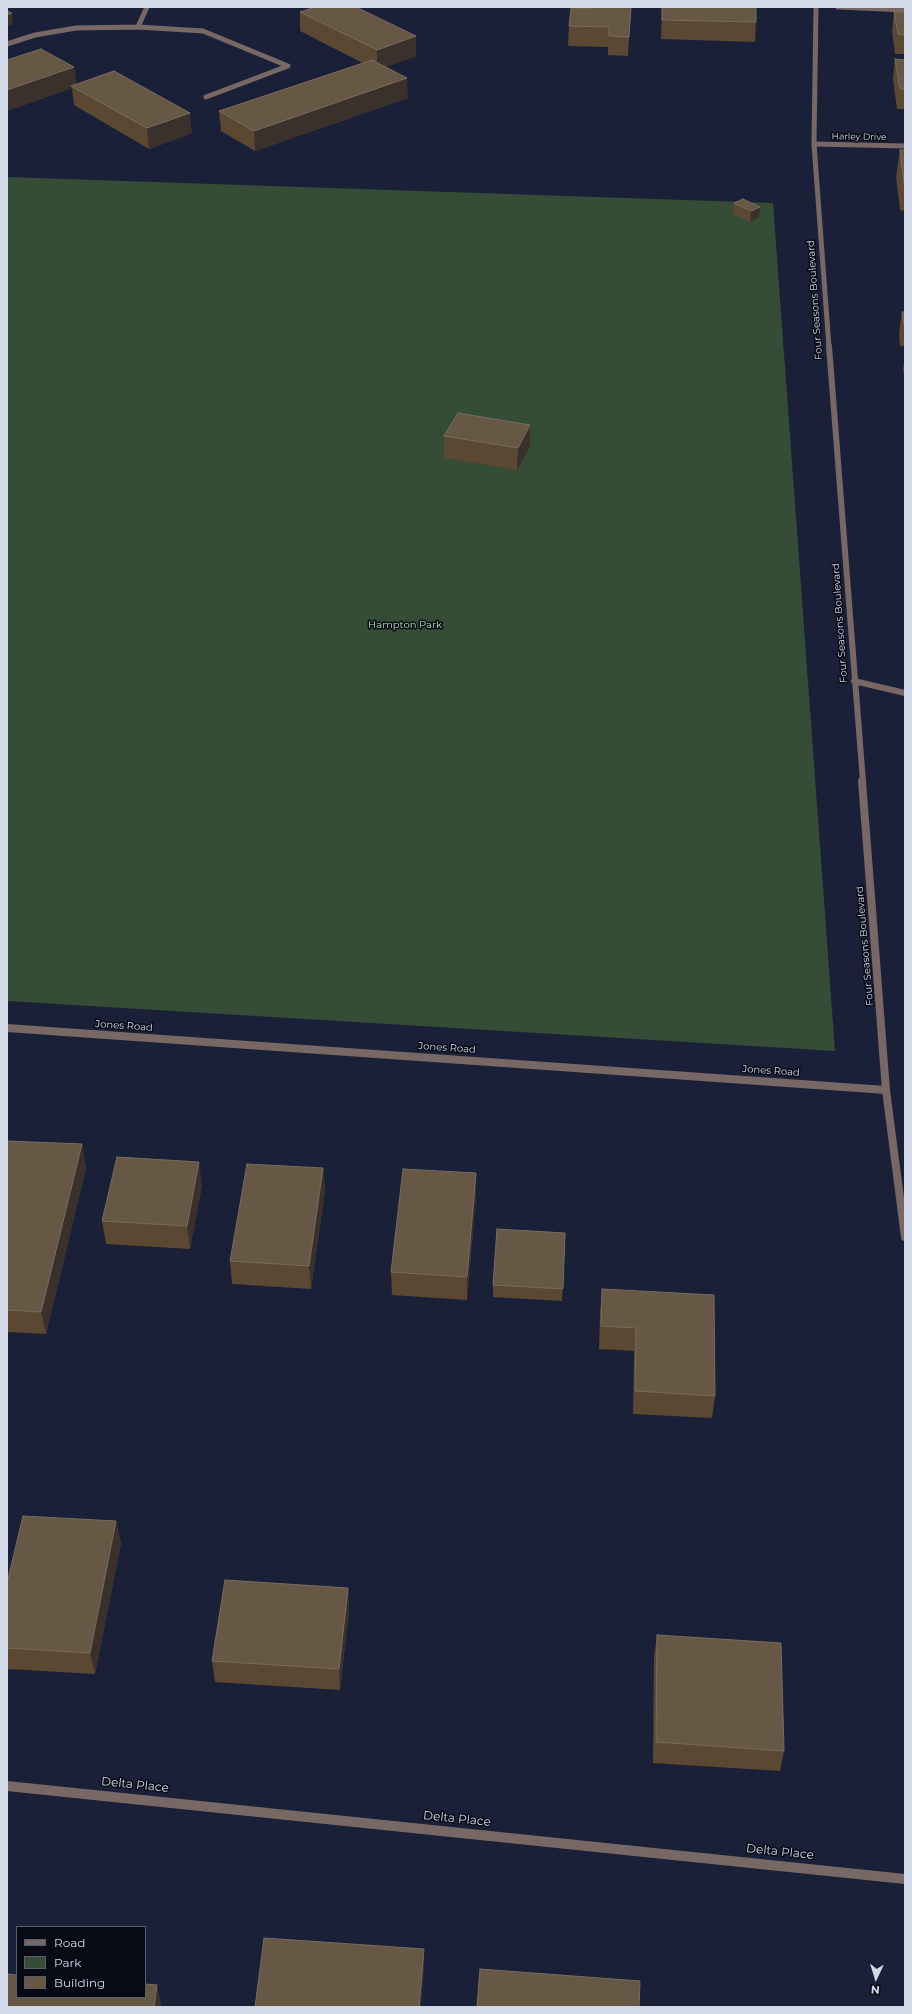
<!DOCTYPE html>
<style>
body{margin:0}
#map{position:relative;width:912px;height:2014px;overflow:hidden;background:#1a2037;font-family:Montserrat,sans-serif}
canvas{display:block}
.frame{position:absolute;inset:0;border:8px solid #d4d9e9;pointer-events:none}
.legend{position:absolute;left:16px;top:1926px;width:130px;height:72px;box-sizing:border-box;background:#080b15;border:1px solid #5a5d6a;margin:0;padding:5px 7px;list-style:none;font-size:12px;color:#d4d9e9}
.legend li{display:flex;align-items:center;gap:8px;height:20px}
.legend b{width:20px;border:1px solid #5a5d6a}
.north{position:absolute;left:856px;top:1958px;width:40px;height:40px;-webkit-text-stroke:3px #080b15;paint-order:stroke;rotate:184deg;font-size:11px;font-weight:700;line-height:16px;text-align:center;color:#d4d9e9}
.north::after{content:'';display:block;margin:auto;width:14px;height:18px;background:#d4d9e9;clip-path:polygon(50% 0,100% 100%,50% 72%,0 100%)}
</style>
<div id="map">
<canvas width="912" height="2014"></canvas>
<div class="frame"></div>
<ul class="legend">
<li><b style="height:5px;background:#776765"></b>Road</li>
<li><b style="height:11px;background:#354c36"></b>Park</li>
<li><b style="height:11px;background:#675845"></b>Building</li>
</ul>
<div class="north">N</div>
</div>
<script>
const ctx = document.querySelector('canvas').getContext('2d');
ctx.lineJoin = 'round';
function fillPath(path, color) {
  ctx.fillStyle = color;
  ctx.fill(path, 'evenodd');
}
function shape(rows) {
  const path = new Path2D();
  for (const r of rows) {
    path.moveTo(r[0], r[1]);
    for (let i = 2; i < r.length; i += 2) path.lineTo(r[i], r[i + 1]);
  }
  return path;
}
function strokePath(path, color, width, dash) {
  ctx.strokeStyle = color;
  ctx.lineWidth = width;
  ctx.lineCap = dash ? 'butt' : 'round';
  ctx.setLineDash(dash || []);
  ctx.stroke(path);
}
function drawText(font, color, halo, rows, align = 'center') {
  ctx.font = font + ' Montserrat,sans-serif';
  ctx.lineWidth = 3;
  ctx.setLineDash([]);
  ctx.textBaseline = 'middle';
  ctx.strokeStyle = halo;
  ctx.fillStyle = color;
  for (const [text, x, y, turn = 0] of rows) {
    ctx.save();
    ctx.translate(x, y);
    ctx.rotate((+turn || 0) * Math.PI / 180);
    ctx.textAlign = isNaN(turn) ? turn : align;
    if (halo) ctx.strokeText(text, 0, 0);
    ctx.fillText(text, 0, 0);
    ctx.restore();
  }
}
const green = shape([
 [7,177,773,203,835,1051,7,1001]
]);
const service = shape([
 [838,7,905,10],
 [138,27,203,31,288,66,206,97],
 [7,44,35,35,76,28,138,27,147,7]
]);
const minorFar3 = shape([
 [814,144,905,146]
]);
const minorFar2 = shape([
 [854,681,905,693]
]);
const minorFar1 = shape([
 [7,1028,886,1090]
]);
const minor = shape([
 [7,1786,905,1879]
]);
const tertiaryFar2 = shape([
 [816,7,814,144,829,347]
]);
const tertiaryFar1 = shape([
 [829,346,863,782]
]);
const tertiary = shape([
 [862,781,886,1090,905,1237]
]);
const wall = shape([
 [631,7,628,56,608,55,608,47,568,46,569,26],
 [662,7,756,22,755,42,661,39],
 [300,12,416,36,416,56,385,67,408,98,255,151,221,131,219,111,363,63,300,31],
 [894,12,905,12,905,54,895,54,892,31],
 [895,59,905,60,905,109,897,109,893,79],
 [76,84,192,133,149,149,74,105,72,88,7,111],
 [900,150,905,150,905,211,900,210,896,177],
 [743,199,759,218,750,222,733,214,734,203],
 [902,312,905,312,905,346,900,346,899,333],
 [905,358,905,382,903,369],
 [444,436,530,447,517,470,444,458],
 [7,1141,82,1144,86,1168,46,1334,7,1332],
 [323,1168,325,1191,311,1289,232,1284,230,1261],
 [476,1173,476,1196,467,1300,392,1295,391,1272],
 [202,1185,190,1249,106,1244,102,1221],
 [565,1233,562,1301,493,1297,493,1285],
 [602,1289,715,1396,712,1418,633,1414,634,1351,599,1349,600,1312],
 [116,1521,121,1543,95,1674,7,1669,7,1583],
 [348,1588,349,1610,340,1690,215,1682,212,1661],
 [657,1635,784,1751,780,1771,653,1763,654,1657]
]);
const shadedWall = shape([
 [12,13,13,24,7,26,7,15],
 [416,36,416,56,377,70,377,50],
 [74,67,77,87,71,86,72,88,7,111,7,90],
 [407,78,408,98,255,151,254,131],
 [190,113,192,133,149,149,147,128],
 [760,207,759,218,750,222,751,211],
 [530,425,530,447,517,470,518,448],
 [82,1144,86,1168,46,1334,41,1312],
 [199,1162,202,1185,190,1249,187,1226],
 [323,1168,325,1191,311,1289,309,1266],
 [476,1173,476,1196,467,1300,467,1277],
 [116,1521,121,1543,95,1674,90,1653],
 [348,1588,349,1610,340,1690,339,1669],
 [424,1949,424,1969,421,2007,419,2007],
 [157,1985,161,2004,161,2007,154,2007]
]);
const building = shape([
 [315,7,356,7,416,36,377,50,300,12,315,7],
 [592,7,631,7,629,37,609,36,609,27,569,26,571,8,592,8,592,7],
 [662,7,756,7,756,22,662,20,662,7],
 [7,11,12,13,7,15,7,11],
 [894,12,905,12,905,35,898,34,894,12],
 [41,49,74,67,7,90,7,60,41,49],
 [895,59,905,60,905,89,900,89,895,59],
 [372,60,407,78,254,131,219,111,372,60],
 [114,71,190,113,147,128,71,86,114,71],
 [900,150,905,150,905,183,904,183,900,150],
 [743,199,760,207,751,211,734,203,743,199],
 [902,312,905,312,905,324,904,324,902,312],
 [458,413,530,425,518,448,444,436,458,413],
 [7,1141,82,1144,41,1312,7,1310,7,1141],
 [117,1157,199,1162,187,1226,102,1221,117,1157],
 [247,1164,323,1168,309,1266,230,1261,247,1164],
 [403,1169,476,1173,467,1277,391,1272,403,1169],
 [497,1229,565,1233,563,1289,493,1285,497,1229],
 [602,1289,714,1295,715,1396,635,1391,636,1328,601,1326,602,1289],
 [23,1516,116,1521,90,1653,7,1648,7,1583,23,1516],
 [225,1580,348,1588,339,1669,212,1661,225,1580],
 [657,1635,781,1643,784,1751,656,1742,657,1635],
 [264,1938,424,1949,419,2007,255,2007,264,1938],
 [480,1969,640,1981,639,2007,477,2007,480,1969],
 [7,1974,17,1975,17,1997,145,1997,145,1984,157,1985,154,2007,7,2007,7,1974]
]);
const farStreetnames = [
 ["Harley Drive",859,137,1]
];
const streetNames = [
 ["Four Seasons Boulevard",815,300,-94],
 ["Four Seasons Boulevard",840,623,-94],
 ["Four Seasons Boulevard",865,946,-95],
 ["Jones Road",124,1026,4],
 ["Jones Road",447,1048,4],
 ["Jones Road",771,1071,4]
];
const parkNames = [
 ["Hampton Park",405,625]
];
const nearStreetnames = [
 ["Delta Place",135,1785,6],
 ["Delta Place",457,1819,6],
 ["Delta Place",780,1852,6]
];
fillPath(green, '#354c36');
strokePath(service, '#776765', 5);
strokePath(minorFar3, '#776765', 5);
strokePath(minorFar2, '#776765', 6);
strokePath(minorFar1, '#776765', 8);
strokePath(minor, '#776765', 10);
strokePath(tertiaryFar2, '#776765', 5);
strokePath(tertiaryFar1, '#776765', 6);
strokePath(tertiary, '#776765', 8);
fillPath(wall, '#5a4832');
fillPath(shadedWall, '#3b312c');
fillPath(building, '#675845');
strokePath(building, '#786c5f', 1);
drawText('9px', '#d4d9e9', '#080b15', farStreetnames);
drawText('10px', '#d4d9e9', '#080b15', streetNames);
drawText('10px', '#b2e1b5', '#080b15', parkNames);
drawText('12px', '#d4d9e9', '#080b15', nearStreetnames);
</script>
